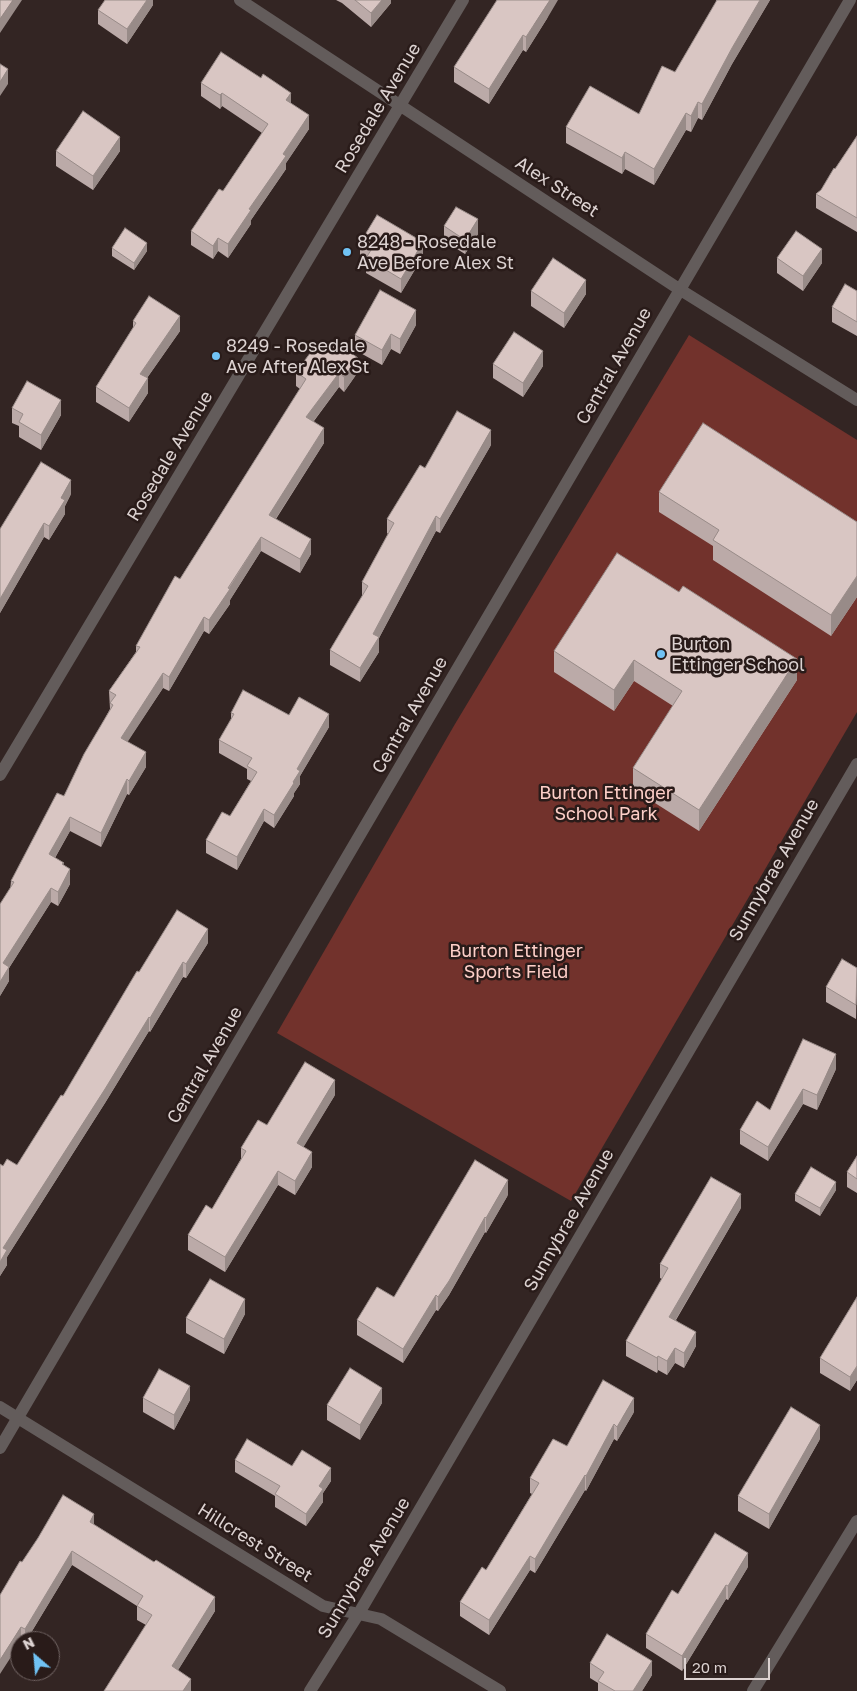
<!DOCTYPE html>
<style>
body{margin:0}
#map{position:relative;width:857px;height:1691px;overflow:hidden;background:#332523;font-family:"Golos Text",sans-serif}
canvas{display:block}
.north{position:absolute;left:10px;top:1631px;width:50px;height:50px;box-sizing:border-box;background:#291b19;border:1px solid #716463;border-radius:50%;rotate:333deg;font-size:14px;font-weight:700;line-height:20px;text-align:center;color:#dcd2d1}
.north::after{content:'';display:block;margin:auto;width:18px;height:22px;background:#70c2f4;clip-path:polygon(50% 0,100% 100%,50% 72%,0 100%)}
.scale{position:absolute;left:684px;top:1658px;width:86px;height:22px;box-sizing:border-box;border:2px solid #dcd2d1;border-top:0;padding-left:6px;font-size:15px;line-height:18px;white-space:nowrap;color:#dcd2d1;-webkit-text-stroke:4px #291b19;paint-order:stroke}
</style>
<div id="map">
<canvas width="857" height="1691"></canvas>
<div class="north">N</div>
<div class="scale">20 m</div>
</div>
<script>
const ctx = document.querySelector('canvas').getContext('2d');
ctx.lineJoin = 'round';
function fillPath(path, color) {
  ctx.fillStyle = color;
  ctx.fill(path, 'evenodd');
}
function shape(rows) {
  const path = new Path2D();
  for (const r of rows) {
    path.moveTo(r[0], r[1]);
    for (let i = 2; i < r.length; i += 2) path.lineTo(r[i], r[i + 1]);
  }
  return path;
}
function strokePath(path, color, width, dash) {
  ctx.strokeStyle = color;
  ctx.lineWidth = width;
  ctx.lineCap = dash ? 'butt' : 'round';
  ctx.setLineDash(dash || []);
  ctx.stroke(path);
}
function drawText(font, color, halo, rows, align = 'center') {
  ctx.font = font + ' "Golos Text",sans-serif';
  ctx.lineWidth = 5;
  ctx.setLineDash([]);
  ctx.textBaseline = 'middle';
  ctx.strokeStyle = halo;
  ctx.fillStyle = color;
  for (const [text, x, y, turn = 0] of rows) {
    ctx.save();
    ctx.translate(x, y);
    ctx.rotate((+turn || 0) * Math.PI / 180);
    ctx.textAlign = isNaN(turn) ? turn : align;
    if (halo) ctx.strokeText(text, 0, 0);
    ctx.fillText(text, 0, 0);
    ctx.restore();
  }
}
const green = shape([
 [689,335,857,440,857,712,571,1201,277,1033,455,724]
]);
const minor = shape([
 [240,0,679,289,857,400],
 [0,775,463,0],
 [0,1407,323,1606,381,1619,500,1691],
 [0,1448,850,0],
 [310,1691,359,1613,857,764],
 [753,1691,857,1521]
]);
const wall = shape([
 [153,0,153,5,127,44,98,24,98,10],
 [336,0,391,0,391,3,371,27,342,3],
 [716,0,770,0,732,64,702,120,698,118,691,132,686,130,654,185,625,169,622,174,566,143,566,127,639,114,675,72,716,2],
 [548,17,526,52,523,50,489,104,454,82,454,67],
 [201,83,291,103,309,129,286,163,286,169,251,220,251,224,228,258,218,251,213,259,191,245,191,231,223,191,262,133,222,106,220,109,201,96],
 [857,132,857,232,816,208,816,194,821,190,857,136],
 [56,151,120,151,93,190,56,166],
 [444,226,478,234,465,254,444,241],
 [360,243,423,256,401,293,366,273,366,262,360,258],
 [112,248,147,251,134,270,112,256],
 [777,258,822,263,803,291,777,273],
 [531,291,586,294,564,328,531,306],
 [857,291,857,336,832,322,832,307],
 [133,321,180,331,147,378,148,393,129,422,96,402,96,387,133,328],
 [416,325,400,354,391,349,382,365,355,350,355,335],
 [493,364,543,366,523,397,493,378],
 [296,372,358,372,344,392,339,387,314,421,324,443,276,519,311,554,300,573,261,551,230,600,230,604,209,634,204,631,169,691,163,688,127,742,146,767,129,795,127,794,101,847,70,831,55,858,64,865,70,884,58,906,51,902,9,968,9,981,0,996,11,881,64,796,110,709,109,691,136,652,136,646,180,579,300,389,296,386],
 [12,408,61,415,41,450,19,437,19,426,12,423],
 [491,445,440,533,436,531,379,638,379,652,360,682,330,665,330,650,362,597,362,582,388,534,387,533,387,519,425,468],
 [659,492,857,522,857,597,831,636,713,560,713,546,659,512],
 [71,494,65,506,65,514,49,540,44,537,0,613,0,529],
 [554,651,797,680,699,831,633,789,633,768,673,706,634,681,614,711,554,672],
 [231,713,289,715,329,727,300,776,300,784,294,793,294,796,274,828,264,821,237,870,206,853,206,840,230,816,251,781,247,779,247,769,219,753,219,740,231,720],
 [208,943,186,978,183,977,150,1032,149,1031,105,1103,7,1257,7,1265,0,1276,0,1164,3,1166,17,1165,63,1096,139,972],
 [857,968,856,1019,826,1002,826,987],
 [836,1069,817,1110,803,1104,768,1161,740,1144,740,1130,770,1110],
 [335,1095,303,1147,312,1167,295,1195,278,1185,225,1272,188,1250,188,1235,212,1209,241,1159,241,1148,267,1125],
 [857,1156,857,1193,847,1187,847,1172],
 [836,1190,820,1216,795,1201,795,1194],
 [508,1195,486,1233,485,1232,449,1295,438,1311,436,1310,403,1363,357,1335,357,1320,394,1297],
 [741,1208,676,1320,696,1346,684,1368,675,1363,667,1375,658,1370,657,1373,626,1356,626,1341,662,1279,660,1278,660,1264],
 [857,1291,857,1380,850,1391,820,1373,820,1358,857,1297],
 [245,1314,224,1354,186,1333,186,1318],
 [143,1398,190,1400,174,1430,143,1412],
 [382,1403,360,1440,327,1420,327,1405],
 [634,1412,617,1441,614,1439,586,1491,585,1490,535,1573,530,1570,489,1635,460,1616,460,1602,486,1570,532,1494,530,1493,530,1478,567,1446],
 [820,1439,769,1529,738,1511,738,1496],
 [235,1460,292,1466,331,1481,323,1493,323,1502,306,1526,275,1507,275,1496,235,1472],
 [94,1525,215,1611,178,1670,191,1691,146,1625,137,1620,137,1606,72,1565,26,1641,20,1641,22,1562],
 [748,1567,728,1600,726,1599,682,1671,646,1648,646,1634],
 [590,1663,652,1675,642,1691,598,1691,598,1683,590,1678]
]);
const shadedWall = shape([
 [13,0,22,0,0,33,0,19],
 [147,0,153,0,153,5,127,44,127,29],
 [382,0,391,0,391,3,371,27,371,13],
 [550,0,558,0,548,17,526,52,526,37],
 [760,0,770,0,732,64,702,120,702,104,732,48],
 [523,35,523,50,489,104,489,89],
 [8,69,8,84,0,96,0,82],
 [222,93,222,106,220,109,220,95],
 [291,93,291,106,286,100],
 [698,102,698,118,691,132,691,116],
 [686,113,686,130,654,185,654,169],
 [309,115,309,129,286,163,286,169,251,220,251,224,228,258,228,244,283,154],
 [120,137,120,151,93,190,93,176],
 [625,152,625,169,622,174,622,158],
 [478,219,478,234,465,254,465,240],
 [218,238,218,251,213,259,213,246],
 [423,242,423,256,401,293,401,279],
 [147,243,147,251,134,270,134,263],
 [822,249,822,263,803,291,803,276],
 [586,280,586,294,564,328,564,313],
 [416,310,416,325,400,354,400,339],
 [180,316,180,331,140,388,140,374],
 [391,334,391,349,382,365,382,350],
 [543,351,543,366,523,397,523,383],
 [358,358,358,372,344,392,344,377],
 [339,373,339,387,306,431,306,417],
 [148,378,148,393,129,422,129,408],
 [61,400,61,415,41,450,41,435],
 [324,428,324,443,269,529,269,515],
 [491,430,491,445,440,533,440,519],
 [71,480,71,494,65,506,65,514,49,540,49,526,61,498],
 [436,516,436,531,379,638,379,652,360,682,360,668,373,634],
 [44,523,44,537,0,613,0,599],
 [261,537,261,551,230,600,230,604,209,634,209,620],
 [311,539,311,554,300,573,300,559],
 [857,576,857,597,831,636,831,615],
 [204,617,204,631,169,691,169,677],
 [797,659,797,680,699,831,699,810],
 [634,660,634,681,614,711,614,690],
 [163,673,163,688,121,752,121,738],
 [329,714,329,727,300,776,300,784,294,793,294,796,274,828,274,815,293,782,297,769],
 [146,752,146,767,129,795,129,781],
 [127,779,127,794,101,847,101,833],
 [264,809,264,821,237,870,237,857],
 [70,817,70,831,49,868,49,854],
 [70,869,70,884,58,906,58,892],
 [51,888,51,902,9,968,9,981,0,996,0,982,3,963],
 [208,929,208,943,186,978,186,964],
 [183,962,183,977,150,1032,150,1018],
 [149,1017,149,1031,105,1103,7,1257,7,1265,0,1276,0,1262,3,1248],
 [836,1054,836,1069,817,1110,817,1095],
 [335,1080,335,1095,297,1158,297,1143],
 [803,1089,803,1104,768,1161,768,1147],
 [312,1152,312,1167,295,1195,295,1181],
 [278,1171,278,1185,225,1272,225,1257],
 [508,1180,508,1195,486,1233,486,1218],
 [836,1182,836,1190,820,1216,820,1208],
 [741,1194,741,1208,669,1331,669,1317],
 [485,1217,485,1232,449,1295,438,1311,438,1297],
 [436,1295,436,1310,403,1363,403,1349],
 [245,1299,245,1314,224,1354,224,1339],
 [696,1332,696,1346,684,1368,684,1353],
 [675,1348,675,1363,667,1375,667,1361],
 [658,1356,658,1370,657,1373,657,1358],
 [857,1366,857,1380,850,1391,850,1377],
 [190,1386,190,1400,174,1430,174,1415],
 [382,1388,382,1403,360,1440,360,1425],
 [634,1398,634,1412,617,1441,617,1427],
 [614,1424,614,1439,586,1491,586,1476],
 [820,1425,820,1439,769,1529,769,1514],
 [331,1468,331,1481,323,1493,323,1502,306,1526,306,1514,319,1486],
 [585,1475,585,1490,535,1573,535,1559],
 [94,1514,94,1528,90,1522],
 [72,1551,72,1565,26,1641,25,1641,25,1629],
 [748,1553,748,1567,728,1600,728,1586],
 [530,1556,530,1570,489,1635,489,1620],
 [726,1585,726,1599,682,1671,682,1656],
 [215,1597,215,1611,172,1680,172,1666],
 [21,1627,21,1641,20,1641,20,1643,0,1674,0,1660],
 [652,1661,652,1675,642,1691,633,1691],
 [191,1679,191,1691,183,1691]
]);
const building = shape([
 [0,0,13,0,0,19,0,0],
 [105,0,147,0,127,29,98,10,105,0],
 [355,0,382,0,371,13,355,0],
 [497,0,550,0,526,37,523,35,489,89,454,67,497,0],
 [717,0,760,0,732,48,702,104,698,102,691,116,686,113,654,169,625,152,622,158,566,127,590,86,639,114,662,66,675,72,717,0],
 [221,52,261,78,263,74,291,93,286,100,309,115,283,154,286,156,249,209,251,210,228,244,218,238,213,246,191,231,219,189,223,191,268,124,222,93,220,95,201,83,221,52],
 [0,64,8,69,0,82,0,64],
 [83,111,120,137,93,176,56,151,83,111],
 [857,136,857,218,816,194,821,190,834,168,835,169,857,136],
 [456,207,478,219,465,240,444,226,456,207],
 [377,215,423,242,401,279,366,258,371,250,360,243,377,215],
 [125,228,147,243,134,263,112,248,125,228],
 [796,231,822,249,803,276,777,258,796,231],
 [553,258,586,280,564,313,531,291,553,258],
 [845,284,857,291,857,322,832,307,845,284],
 [380,290,416,310,400,339,391,334,382,350,355,335,380,290],
 [149,296,180,316,140,374,148,378,129,408,96,387,136,323,133,321,149,296],
 [514,332,543,351,523,383,493,364,514,332],
 [336,342,358,358,344,377,339,373,306,417,324,428,269,515,311,539,300,559,261,537,228,588,230,589,209,620,204,617,169,677,163,673,121,738,146,752,129,781,127,779,101,833,70,817,49,854,64,863,62,864,70,869,58,892,51,888,3,963,9,967,0,982,0,904,14,882,11,881,57,793,64,796,84,754,113,705,110,703,116,695,109,691,140,647,136,646,175,576,180,579,306,379,296,372,317,344,329,352,336,342],
 [27,381,61,400,41,435,19,422,23,414,12,408,27,381],
 [457,411,491,430,440,519,436,516,373,634,379,637,360,668,330,650,368,586,362,582,394,523,387,519,420,465,425,468,457,411],
 [703,423,857,522,857,576,831,615,713,540,719,530,659,492,703,423],
 [41,462,71,480,61,498,65,500,49,526,44,523,0,599,0,529,41,462],
 [617,553,679,592,683,586,797,659,699,810,633,768,682,691,634,660,614,690,554,651,617,553],
 [243,690,289,715,299,697,329,714,297,769,300,771,293,782,294,783,274,815,264,809,237,857,206,840,222,812,230,816,257,772,247,766,252,758,219,740,234,714,231,713,243,690],
 [177,910,208,929,186,964,183,962,150,1018,149,1017,105,1089,3,1248,7,1250,0,1262,0,1164,3,1166,7,1159,17,1165,61,1095,63,1096,137,971,139,972,177,910],
 [842,959,857,968,856,1005,826,987,842,959],
 [803,1039,836,1054,817,1095,803,1089,768,1147,740,1130,757,1101,770,1110,803,1039],
 [305,1062,335,1080,297,1143,312,1152,295,1181,278,1171,225,1257,188,1235,206,1205,212,1209,246,1151,241,1148,258,1120,267,1125,305,1062],
 [857,1156,857,1179,847,1172,857,1156],
 [475,1160,508,1180,486,1218,485,1217,449,1281,438,1297,436,1295,403,1349,357,1320,377,1287,394,1297,475,1160],
 [811,1167,836,1182,820,1208,795,1194,811,1167],
 [711,1177,741,1194,669,1317,696,1332,684,1353,675,1348,667,1361,658,1356,657,1358,626,1341,668,1268,660,1264,711,1177],
 [210,1279,245,1299,224,1339,186,1318,210,1279],
 [857,1297,857,1366,850,1377,820,1358,857,1297],
 [350,1368,382,1388,360,1425,327,1405,350,1368],
 [159,1369,190,1386,174,1415,143,1398,159,1369],
 [603,1380,634,1398,617,1427,614,1424,586,1476,585,1475,535,1559,530,1556,489,1620,460,1602,482,1567,486,1570,539,1483,530,1478,553,1439,567,1446,603,1380],
 [791,1407,820,1425,769,1514,738,1496,791,1407],
 [247,1439,292,1466,302,1450,331,1468,319,1486,323,1489,306,1514,275,1494,280,1486,235,1460,247,1439],
 [63,1495,94,1514,90,1522,154,1562,156,1560,215,1597,172,1666,191,1679,183,1691,104,1691,152,1615,137,1606,143,1596,72,1551,25,1629,21,1627,0,1660,0,1595,20,1561,22,1562,38,1538,63,1495],
 [715,1533,748,1553,728,1586,726,1585,682,1656,646,1634,672,1590,678,1594,715,1533],
 [607,1634,652,1661,633,1691,615,1691,598,1681,604,1672,590,1663,607,1634]
]);
const markers = [
 [347,252,5,"#70c2f4"],
 [216,356,5,"#70c2f4"],
 [661,654,5,"#70c2f4"]
];
const streetNames = [
 ["Rosedale Avenue",378,108,-59],
 ["Alex Street",557,187,33],
 ["Central Avenue",614,366,-60],
 ["Rosedale Avenue",170,456,-59],
 ["Central Avenue",410,715,-60],
 ["Sunnybrae Avenue",774,870,-60],
 ["Central Avenue",205,1065,-60],
 ["Sunnybrae Avenue",569,1220,-60],
 ["Hillcrest Street",255,1543,32],
 ["Sunnybrae Avenue",364,1568,-59]
];
const poiNames = [
 ["8248 - Rosedale",357,242],
 ["Ave Before Alex St",357,263],
 ["8249 - Rosedale",226,346],
 ["Ave After Alex St",226,367],
 ["Burton",671,644],
 ["Ettinger School",671,665]
];
const parkNames = [
 ["Burton Ettinger",606,793],
 ["School Park",606,814],
 ["Burton Ettinger",516,951],
 ["Sports Field",516,972]
];
fillPath(green, '#72322c');
strokePath(minor, '#635c5b', 12);
fillPath(wall, '#bbaaa8');
fillPath(shadedWall, '#988b88');
fillPath(building, '#d9c6c3');
strokePath(building, '#988b88', 1);
for (const [x, y, r, color] of markers) {
  const dot = new Path2D();
  dot.arc(x, y, r, 0, 2 * Math.PI);
  ctx.fillStyle = color;
  ctx.fill(dot);
  strokePath(dot, '#291b19', 2);
}
drawText('18px', '#dcd2d1', '#291b19', streetNames);
drawText('18px', '#dcd2d1', '#291b19', poiNames, 'left');
drawText('18px', '#fecfc8', '#291b19', parkNames);
</script>
